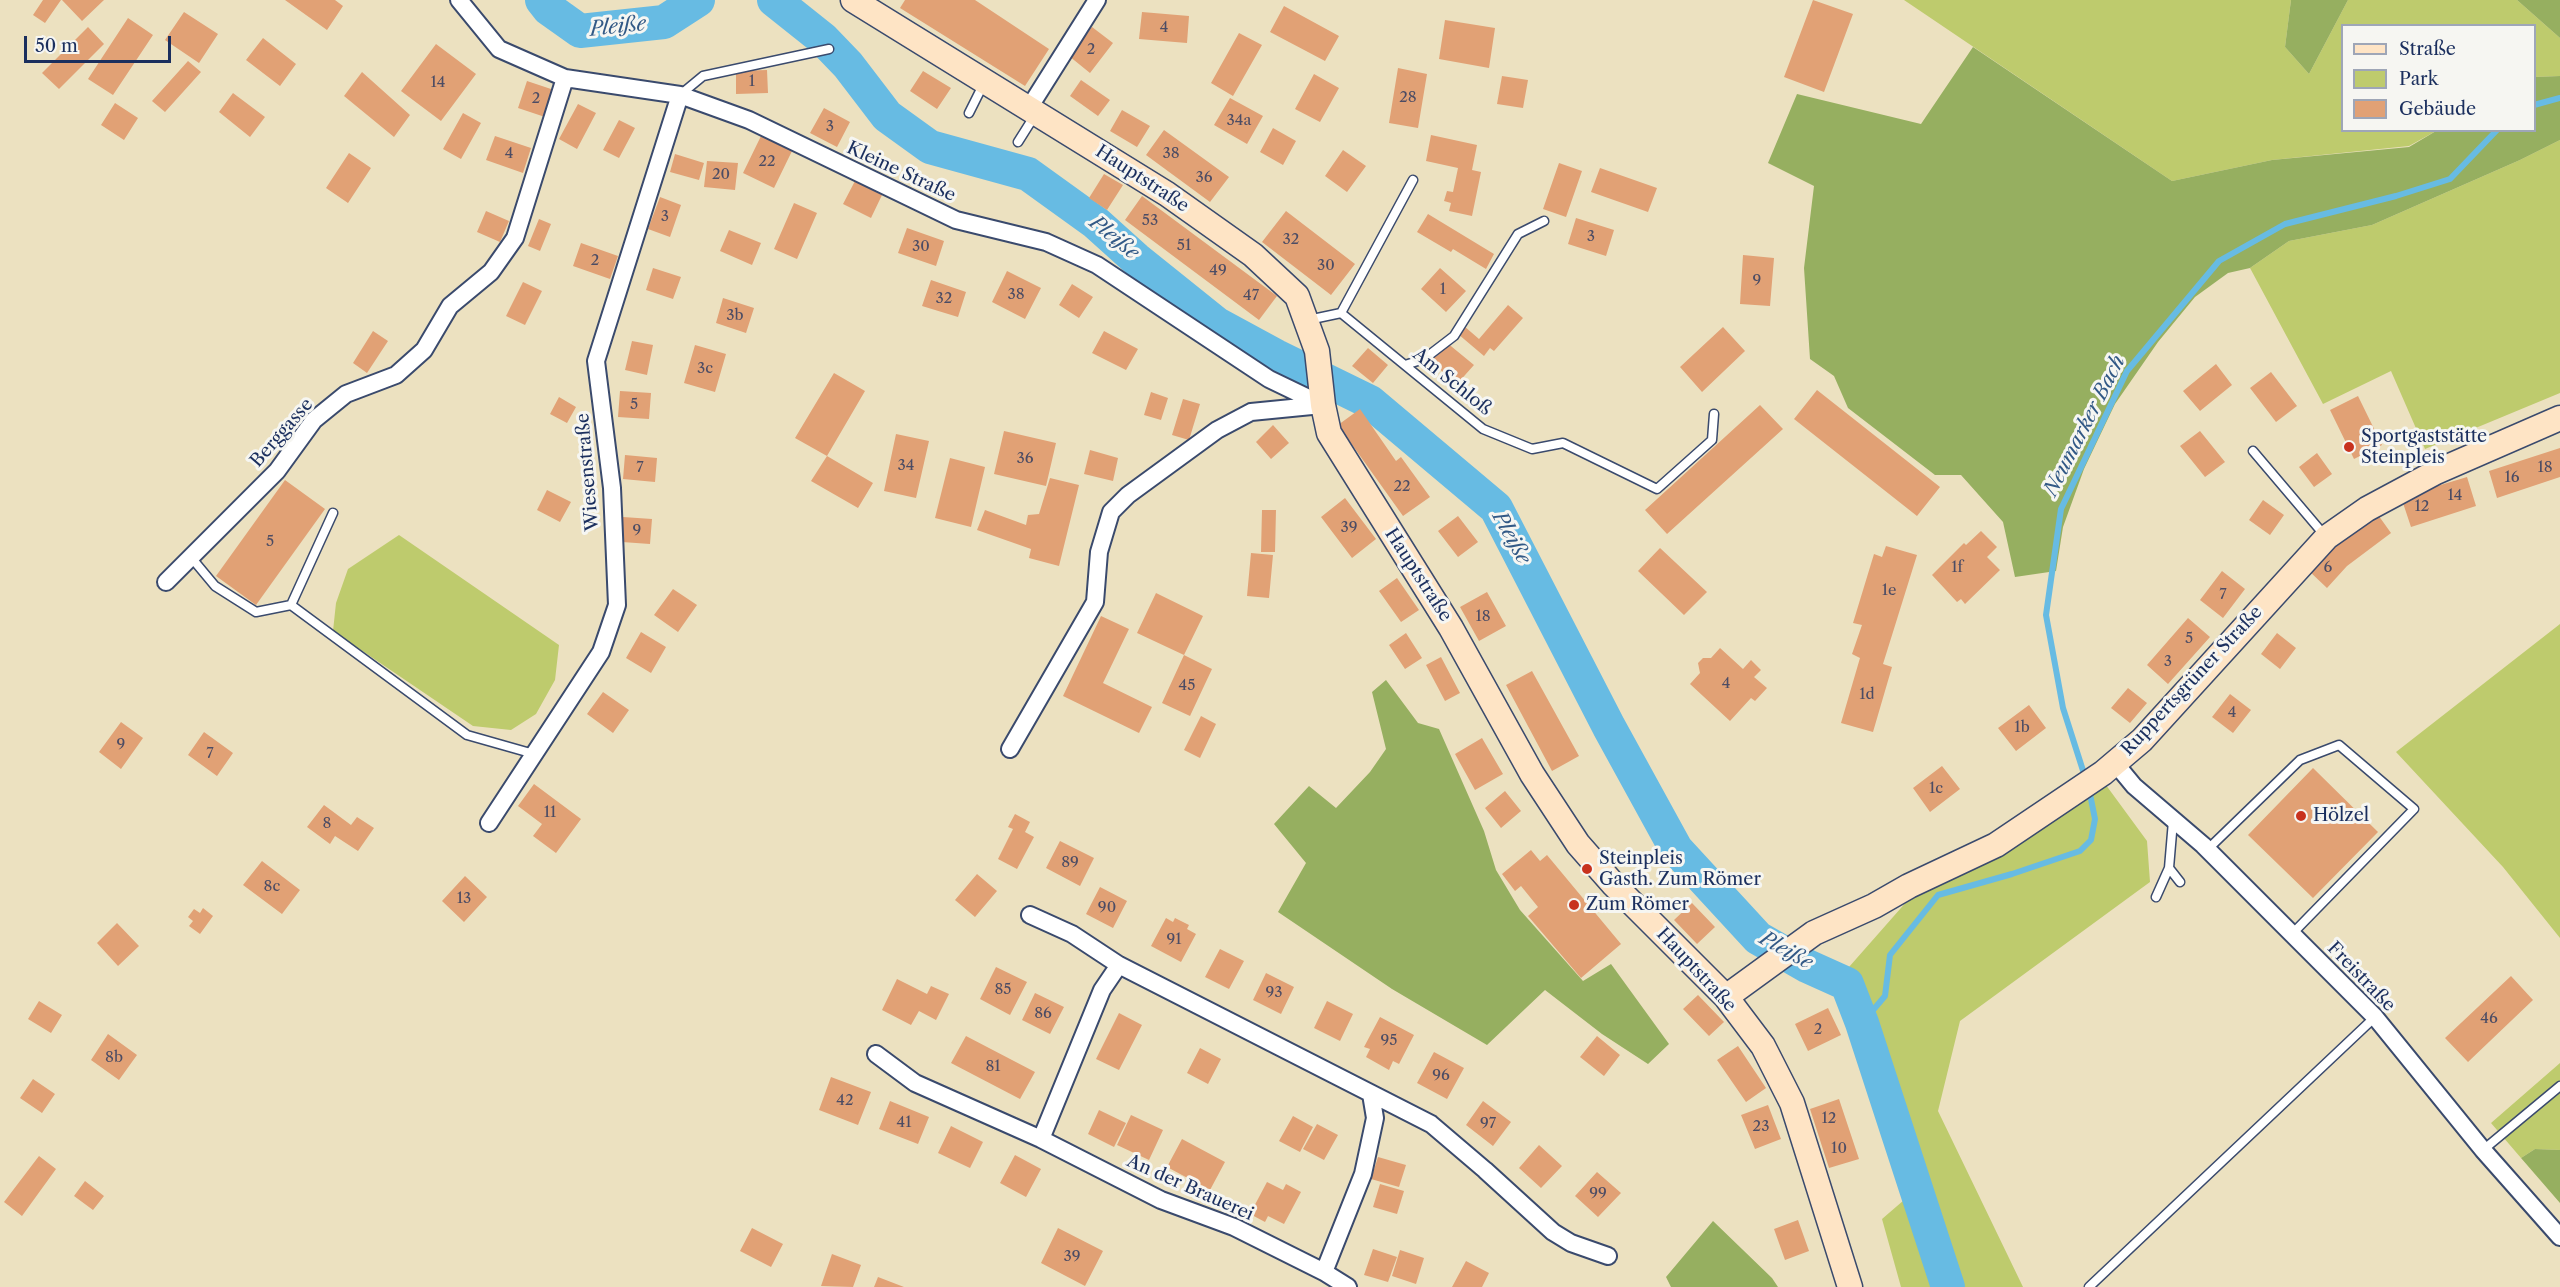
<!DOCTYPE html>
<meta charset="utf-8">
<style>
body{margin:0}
#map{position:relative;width:2560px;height:1287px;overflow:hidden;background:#ece1c0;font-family:"Libre Caslon Text",serif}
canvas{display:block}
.legend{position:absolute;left:2341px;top:24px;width:195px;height:108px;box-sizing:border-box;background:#f6f6f2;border:2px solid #9ea6b7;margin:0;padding:8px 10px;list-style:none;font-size:18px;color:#1b2f5e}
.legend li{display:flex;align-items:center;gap:12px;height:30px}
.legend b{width:30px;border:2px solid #9ea6b7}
.scale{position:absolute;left:24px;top:36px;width:147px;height:27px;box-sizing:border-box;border:3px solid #1b2f5e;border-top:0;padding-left:8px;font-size:18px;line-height:21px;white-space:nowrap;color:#1b2f5e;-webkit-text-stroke:4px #f6f6f2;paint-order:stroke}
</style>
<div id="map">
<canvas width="2560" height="1287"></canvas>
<ul class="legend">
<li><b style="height:8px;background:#fee4c5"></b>Straße</li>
<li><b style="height:16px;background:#becb6d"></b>Park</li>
<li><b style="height:16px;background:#e1a175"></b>Gebäude</li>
</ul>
<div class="scale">50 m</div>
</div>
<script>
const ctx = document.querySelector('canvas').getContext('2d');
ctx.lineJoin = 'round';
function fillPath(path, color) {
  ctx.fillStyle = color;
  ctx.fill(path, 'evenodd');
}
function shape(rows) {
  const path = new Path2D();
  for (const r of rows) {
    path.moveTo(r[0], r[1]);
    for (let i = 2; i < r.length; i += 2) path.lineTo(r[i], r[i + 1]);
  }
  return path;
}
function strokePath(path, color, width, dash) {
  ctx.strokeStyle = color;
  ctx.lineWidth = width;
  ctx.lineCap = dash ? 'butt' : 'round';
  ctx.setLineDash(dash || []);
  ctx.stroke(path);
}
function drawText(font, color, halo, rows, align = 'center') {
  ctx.font = font + ' "Libre Caslon Text",serif';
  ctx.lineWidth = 6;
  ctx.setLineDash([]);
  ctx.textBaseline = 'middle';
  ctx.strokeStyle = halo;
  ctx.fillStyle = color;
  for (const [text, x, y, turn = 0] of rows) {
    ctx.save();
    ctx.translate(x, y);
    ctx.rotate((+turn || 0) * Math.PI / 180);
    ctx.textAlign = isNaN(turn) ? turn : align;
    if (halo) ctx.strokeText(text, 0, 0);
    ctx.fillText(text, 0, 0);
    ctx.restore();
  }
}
const green = shape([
 [1904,0,2291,0,2285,47,2309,74,2348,0,2517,0,2560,38,2560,76,2535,77,2534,26,2342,26,2342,130,2436,131,2409,146,2272,160,2172,181],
 [2560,140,2560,393,2425,449,2391,371,2323,404,2250,268,2289,241,2372,225,2520,160],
 [399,535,559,645,555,680,536,714,511,730,473,726,333,631,336,603,348,569],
 [2560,624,2560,938,2503,867,2396,752],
 [2103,781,2147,841,2150,882,1960,1021,1938,1111,2023,1287,1901,1287,1882,1219,1911,1194,1849,967,1908,900,2002,855],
 [2560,1063,2560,1150,2535,1149,2521,1158,2491,1123]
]);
const forest = shape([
 [2291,0,2348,0,2309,74,2285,47],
 [2517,0,2560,0,2560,38],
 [1973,47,2172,181,2272,160,2409,147,2436,131,2534,130,2535,77,2560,76,2560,140,2520,160,2372,225,2289,241,2250,268,2228,273,2195,297,2158,342,2115,404,2084,469,2063,527,2056,571,2015,577,2003,522,1961,475,1935,475,1848,408,1834,376,1810,359,1804,268,1814,186,1768,163,1797,94,1921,124],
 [1386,680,1418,723,1439,729,1484,831,1496,870,1520,910,1583,981,1611,964,1669,1044,1648,1064,1602,1034,1545,990,1487,1045,1392,989,1278,912,1306,863,1274,824,1309,786,1336,808,1370,772,1386,749,1372,692],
 [2535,1149,2560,1150,2560,1203,2521,1158],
 [1713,1221,1772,1278,1778,1287,1671,1287,1666,1277]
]);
const stream = shape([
 [2534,105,2560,98],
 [2086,780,2063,708,2046,615,2061,509,2127,371,2219,261,2285,224,2396,196,2450,179,2497,130],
 [1862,1023,1885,996,1890,955,1938,895,2012,874,2080,851,2091,840,2095,819,2089,789]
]);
const river = shape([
 [542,0,549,9,580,31,664,22,698,0],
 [774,0,823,39,848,65,887,116,930,147,1028,174,1096,223,1136,259,1217,324,1276,356,1370,402,1496,508,1609,727,1676,849,1758,938,1807,966,1847,984,1862,1023,1948,1287]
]);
const building = shape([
 [43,0,61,0,45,23,33,15],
 [62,0,104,0,82,21],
 [285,0,335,0,343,6,327,30],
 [905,0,975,0,1049,49,1025,86,900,8],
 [1813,0,1853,14,1824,92,1784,77],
 [1284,6,1339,36,1325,61,1270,32],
 [184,12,218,34,199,63,165,40],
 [1142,12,1189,16,1187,43,1139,39],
 [128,18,153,35,113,95,88,79],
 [1445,20,1495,28,1489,68,1439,59],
 [88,27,104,44,59,89,42,73],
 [1092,27,1113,43,1090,73,1069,56],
 [1239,33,1262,45,1233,96,1211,83],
 [263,38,296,64,280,86,246,60],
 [436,44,476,74,441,121,401,91],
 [188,61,201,72,165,112,152,101],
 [1398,68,1427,74,1418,128,1389,123],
 [767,70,768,93,736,94,736,71],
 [923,71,951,88,937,109,910,91],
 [362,72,410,115,394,137,344,96],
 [1314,74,1339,88,1320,122,1295,109],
 [1502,76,1528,80,1523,108,1497,104],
 [1081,80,1110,100,1098,116,1070,96],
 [527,81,554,90,545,117,518,108],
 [233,93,265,117,250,137,219,112],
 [1230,98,1263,116,1247,144,1214,125],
 [115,103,138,118,124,140,101,125],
 [578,104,596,113,577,149,559,139],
 [824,108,850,122,837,147,810,133],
 [1122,110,1150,126,1137,147,1110,131],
 [463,113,481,123,461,159,443,149],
 [619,120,635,128,619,158,603,150],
 [1273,128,1296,141,1283,165,1260,152],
 [1164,130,1229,177,1210,202,1146,155],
 [1431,135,1477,145,1472,170,1481,172,1472,216,1449,211,1451,203,1444,201,1447,191,1453,192,1458,168,1426,161],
 [495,136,531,148,523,173,486,160],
 [761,136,792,151,774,188,743,173],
 [1343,150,1366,166,1347,192,1325,176],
 [349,153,371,168,348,203,326,188],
 [675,154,704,163,699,180,670,172],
 [707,161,738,163,735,190,704,187],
 [1559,163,1582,171,1566,217,1543,209],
 [1600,168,1657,188,1648,212,1591,192],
 [1104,174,1123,185,1107,210,1089,198],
 [855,181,882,195,871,218,843,204],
 [1142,196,1277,296,1259,320,1125,220],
 [660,197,681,205,670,237,648,229],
 [794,203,817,213,797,259,774,249],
 [486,211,509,221,500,242,477,232],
 [1286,211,1355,264,1331,295,1262,242],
 [1428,214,1494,254,1486,269,1453,249,1451,252,1417,232],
 [1576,218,1614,230,1606,256,1568,244],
 [539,219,551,224,540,251,528,246],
 [907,228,944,241,936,266,898,253],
 [729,230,761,243,752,265,720,251],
 [581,243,618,256,610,279,573,266],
 [1743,255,1774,258,1770,306,1740,304],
 [653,268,681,277,673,299,646,290],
 [1440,268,1466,291,1446,312,1421,289],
 [1007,271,1041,288,1025,319,992,302],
 [931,280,966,292,958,317,922,306],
 [523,282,542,291,525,325,506,316],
 [1072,284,1093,297,1079,318,1059,305],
 [723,298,754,308,746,333,716,323],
 [1508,305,1523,318,1494,351,1490,348,1484,356,1458,334,1464,326,1479,339],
 [1723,327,1745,351,1702,392,1680,367],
 [373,331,388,341,367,373,353,363],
 [1104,331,1138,349,1126,370,1092,353],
 [632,341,653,345,647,375,625,370],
 [1446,342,1474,365,1457,384,1430,361],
 [695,345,726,354,715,392,684,383],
 [1368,348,1388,365,1373,383,1352,366],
 [2216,364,2232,385,2200,411,2183,391],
 [2271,372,2297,406,2276,422,2250,388],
 [834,373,865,391,827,456,873,483,858,508,811,481,827,456,795,438],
 [1817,390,1940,487,1917,516,1794,419],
 [620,391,651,393,649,419,618,417],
 [1151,392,1168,398,1161,420,1144,415],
 [2358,396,2382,445,2354,459,2330,410],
 [559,397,576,407,567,423,550,414],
 [1183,399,1200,404,1189,440,1172,435],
 [1760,405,1783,429,1667,534,1645,510],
 [1360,409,1396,461,1401,457,1430,497,1403,516,1338,425],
 [1273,425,1289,443,1271,459,1256,442],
 [1004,431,1056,443,1046,486,994,474],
 [2200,431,2225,462,2205,477,2180,446],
 [896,434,929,441,916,498,884,491],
 [2560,448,2560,477,2497,498,2489,471],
 [1090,450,1118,458,1113,481,1084,474],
 [2317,453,2332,474,2314,487,2299,467],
 [625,455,657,458,655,482,623,479],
 [950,458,985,467,971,527,935,518],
 [2467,477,2476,506,2411,527,2401,497],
 [1050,478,1079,485,1059,566,1029,558,1031,549,977,530,985,510,1026,525,1028,515,1039,514],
 [285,480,325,509,256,605,216,576],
 [547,490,571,502,560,522,537,510],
 [1345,498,1376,539,1352,558,1321,517],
 [2263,500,2284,515,2270,535,2249,520],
 [1262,510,1276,510,1275,552,1261,552],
 [2376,512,2391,533,2347,566,2327,588,2308,570,2329,548],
 [1458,516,1478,542,1458,557,1438,531],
 [623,517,652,519,650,544,622,542],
 [1981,531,1997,547,1987,557,2000,570,1965,604,1961,599,1957,602,1932,575,1964,543,1966,545],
 [1886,546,1917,555,1883,664,1892,667,1873,732,1841,723,1860,658,1852,654,1862,625,1853,623,1874,554,1882,557],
 [1660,548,1707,592,1684,615,1638,571],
 [1251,553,1273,555,1269,598,1247,596],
 [2222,571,2245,589,2223,618,2200,600],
 [1397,578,1419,610,1401,622,1379,591],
 [673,589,697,605,678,632,654,615],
 [1487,592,1506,626,1479,641,1460,607],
 [1156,593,1203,616,1184,655,1137,633],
 [1101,616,1129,629,1103,683,1152,707,1139,733,1063,696],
 [2188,618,2210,637,2168,684,2147,665],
 [641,632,666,647,651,673,626,658],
 [1406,633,1422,658,1405,669,1389,645],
 [2277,633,2296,648,2280,669,2261,654],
 [1720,648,1743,669,1751,660,1761,670,1754,677,1767,688,1755,701,1751,698,1730,721,1690,684,1700,673,1698,663,1703,658,1711,658],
 [1184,655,1212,669,1190,716,1162,703],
 [1441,657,1460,693,1445,701,1426,665],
 [1532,671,1579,756,1552,771,1506,685],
 [2128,688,2147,703,2130,723,2111,708],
 [603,692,629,710,613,733,587,714],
 [2230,694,2251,710,2233,733,2212,717],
 [2029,705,2046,728,2016,751,1998,728],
 [1201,716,1216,724,1200,758,1184,750],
 [121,722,143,738,121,769,99,752],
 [204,732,233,753,217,776,188,755],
 [1482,738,1503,774,1475,790,1455,754],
 [1942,766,1960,789,1930,812,1913,788],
 [2313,768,2378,832,2313,898,2248,835],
 [534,784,581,819,556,853,533,836,542,824,518,806],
 [1505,791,1521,811,1501,828,1485,808],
 [324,805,351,825,357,817,374,828,358,851,335,836,330,844,307,827],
 [1015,814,1030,822,1025,832,1034,837,1017,869,998,859,1013,829,1008,827],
 [1060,841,1094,858,1080,886,1046,868],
 [1531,850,1540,861,1547,855,1621,944,1581,978,1528,916,1538,907,1521,886,1515,891,1502,874],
 [262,861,300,890,282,914,243,885],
 [977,874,997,891,975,917,955,900],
 [465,876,487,897,464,922,442,901],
 [1100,887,1127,901,1113,928,1086,914],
 [1692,903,1715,927,1697,944,1674,920],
 [203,908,213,916,200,934,189,926,193,921,188,917,194,909,200,913],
 [1166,918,1173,922,1175,918,1189,925,1187,929,1196,934,1181,962,1151,946],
 [117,923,139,946,118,966,97,943],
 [1220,949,1244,961,1229,989,1205,977],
 [996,967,1027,982,1010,1015,980,999],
 [1266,973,1294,987,1281,1014,1253,1000],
 [2511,976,2533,1000,2468,1062,2445,1038],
 [897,979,927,994,931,986,949,994,936,1020,919,1011,911,1025,882,1010],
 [1035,993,1064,1007,1050,1034,1022,1020],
 [1698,995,1724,1022,1709,1036,1683,1009],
 [39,1001,62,1015,51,1033,28,1019],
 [1327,1001,1353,1014,1340,1041,1314,1028],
 [1828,1008,1841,1035,1808,1051,1795,1024],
 [1119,1013,1142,1025,1119,1070,1096,1059],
 [1380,1017,1414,1035,1399,1064,1393,1061,1389,1070,1366,1057,1370,1049,1364,1047],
 [108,1034,137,1055,119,1080,91,1060],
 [966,1036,1035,1072,1020,1099,951,1063],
 [1597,1036,1620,1055,1604,1076,1580,1057],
 [1738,1046,1766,1088,1746,1102,1717,1060],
 [1200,1048,1221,1059,1208,1084,1187,1073],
 [1434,1052,1464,1068,1447,1099,1417,1083],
 [831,1077,871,1092,858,1125,819,1110],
 [33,1079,55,1094,42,1113,20,1098],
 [1839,1099,1859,1159,1829,1168,1810,1109],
 [890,1101,929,1117,918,1144,879,1129],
 [1483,1101,1511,1122,1493,1146,1466,1125],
 [1768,1105,1781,1139,1755,1149,1741,1115],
 [1099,1110,1126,1123,1114,1147,1088,1134],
 [1131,1115,1163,1130,1149,1160,1117,1145],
 [1293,1116,1313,1127,1300,1152,1279,1141],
 [1317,1124,1338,1135,1324,1160,1303,1149],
 [951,1126,983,1142,970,1168,938,1153],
 [1182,1139,1225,1162,1210,1190,1167,1167],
 [1539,1145,1562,1166,1541,1188,1519,1168],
 [1015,1155,1041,1169,1026,1197,1000,1183],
 [39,1156,56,1169,22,1216,4,1202],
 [1378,1157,1406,1165,1399,1187,1371,1179],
 [1597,1172,1621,1193,1598,1217,1575,1196],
 [85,1181,104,1196,93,1210,74,1196],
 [1267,1182,1283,1190,1286,1184,1301,1192,1284,1224,1268,1216,1265,1222,1250,1214],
 [1380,1184,1404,1191,1397,1214,1373,1207],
 [1798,1220,1809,1251,1785,1260,1774,1229],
 [752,1228,783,1244,771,1267,740,1251],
 [1058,1228,1103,1251,1085,1286,1041,1263],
 [1373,1249,1397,1257,1388,1282,1364,1275],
 [1400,1250,1424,1258,1416,1284,1392,1276],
 [832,1254,861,1265,853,1287,821,1286],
 [1466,1261,1489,1273,1482,1287,1452,1287],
 [878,1277,904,1287,874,1287]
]);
const lane = shape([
 [680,95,703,76,829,49],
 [969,113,984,83],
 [1018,142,1035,115],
 [1341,313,1413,180],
 [1308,320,1341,313,1483,429,1532,449,1563,443,1657,489,1712,440,1714,414],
 [1405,365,1424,359,1454,336,1518,234,1544,221],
 [2253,451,2326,537],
 [190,556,215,586,256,612,291,605,467,735,534,754],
 [291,605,333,513],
 [2207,850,2300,760,2339,745,2414,809,2292,934],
 [2169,868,2180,882],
 [2156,897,2169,868,2173,821],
 [2483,1150,2560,1086],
 [2089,1287,2375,1017]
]);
const street = shape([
 [459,0,499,49,565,78,680,95,749,120,956,220,1046,242,1097,265,1269,379,1323,405],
 [1029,108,1097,0],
 [166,582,277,471,314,420,346,394,396,375,424,350,450,306,491,272,515,238,565,78],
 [1010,749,1095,602,1099,552,1111,512,1128,495,1217,430,1251,412,1322,405],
 [2115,763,2134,786,2203,845,2375,1017,2483,1150,2560,1237],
 [489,823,601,652,617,605,612,488,596,361,680,95],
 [1030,915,1072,934,1119,965,1431,1124,1485,1170,1553,1232,1571,1243,1608,1256],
 [876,1054,915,1083,1041,1139,1161,1200,1234,1227,1324,1272,1348,1287],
 [1041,1139,1102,990,1119,965],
 [1324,1272,1363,1174,1375,1118,1371,1094]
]);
const secondary = shape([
 [853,0,1167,194,1253,255,1297,296,1317,351,1323,405,1329,433,1451,628,1532,774,1578,844,1614,885,1726,997,1763,1046,1792,1103,1850,1287],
 [1726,997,1814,933,1874,906,1909,886,1996,845,2103,773,2142,740,2327,537,2367,509,2436,472,2560,418]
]);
const markers = [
 [2349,447,6,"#c8321e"],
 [2301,816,6,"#c8321e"],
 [1587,869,6,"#c8321e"],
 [1574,905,6,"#c8321e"]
];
const numberNames = [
 ["4",1164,28],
 ["2",1091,50],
 ["1",752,82],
 ["14",438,83],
 ["28",1408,98],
 ["2",536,99],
 ["34a",1239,121],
 ["3",830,127],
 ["4",509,154],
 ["38",1171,154],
 ["22",767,162],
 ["20",721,175],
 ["36",1204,178],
 ["3",665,217],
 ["53",1150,221],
 ["3",1591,237],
 ["32",1291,240],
 ["51",1184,246],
 ["30",921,247],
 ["2",595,261],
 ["30",1326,266],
 ["49",1218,271],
 ["9",1757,281],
 ["1",1443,290],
 ["38",1016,295],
 ["47",1251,296],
 ["32",944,299],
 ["3b",735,316],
 ["3c",705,369],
 ["5",634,405],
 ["36",1025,459],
 ["34",906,466],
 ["7",640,468],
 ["18",2545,468],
 ["16",2512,478],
 ["22",1402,487],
 ["14",2455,496],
 ["12",2422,507],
 ["39",1349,528],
 ["9",637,531],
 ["5",270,542],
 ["1f",1957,568],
 ["6",2328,568],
 ["1e",1889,591],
 ["7",2223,595],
 ["18",1483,617],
 ["5",2189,639],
 ["3",2168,662],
 ["4",1726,684],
 ["45",1187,686],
 ["1d",1867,695],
 ["4",2232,713],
 ["1b",2022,728],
 ["9",121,745],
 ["7",210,754],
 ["1c",1936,789],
 ["11",550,813],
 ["8",327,824],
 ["89",1070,863],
 ["8c",272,887],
 ["13",464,899],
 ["90",1107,908],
 ["91",1174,940],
 ["85",1003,990],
 ["93",1274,993],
 ["86",1043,1014],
 ["46",2489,1019],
 ["2",1818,1030],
 ["95",1389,1041],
 ["8b",114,1058],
 ["81",993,1067],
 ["96",1441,1076],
 ["42",845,1101],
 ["12",1829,1119],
 ["41",904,1123],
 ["97",1488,1124],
 ["23",1761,1127],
 ["10",1839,1149],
 ["99",1598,1194],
 ["39",1072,1257]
];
const streetNames = [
 ["Kleine Straße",901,172,25],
 ["Hauptstraße",1142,179,33],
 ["Am Schloß",1452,382,39],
 ["Berggasse",282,433,-49],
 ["Wiesenstraße",588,472,-95],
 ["Hauptstraße",1418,575,57],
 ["Ruppertsgrüner Straße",2192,681,-47],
 ["Hauptstraße",1696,970,47],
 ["Freistraße",2361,977,46],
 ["An der Brauerei",1190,1188,24]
];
const poiNames = [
 ["Sportgaststätte",2361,437],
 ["Steinpleis",2361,458],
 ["Hölzel",2313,816],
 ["Steinpleis",1599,859],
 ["Gasth. Zum Römer",1599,880],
 ["Zum Römer",1586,905]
];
const waterNames = [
 ["Pleiße",618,27,-6],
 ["Pleiße",1114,238,39],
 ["Neumarker Bach",2085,426,-63],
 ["Pleiße",1511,538,61],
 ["Pleiße",1786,951,29]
];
fillPath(green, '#becb6d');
fillPath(forest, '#96af60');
strokePath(stream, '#67bbe3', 6);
strokePath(river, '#67bbe3', 34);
fillPath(building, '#e1a175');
strokePath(lane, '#3a4a6d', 11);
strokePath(street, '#3a4a6d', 20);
strokePath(secondary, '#3a4a6d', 27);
strokePath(lane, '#fff', 8);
strokePath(street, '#fff', 16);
strokePath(secondary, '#fee4c5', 24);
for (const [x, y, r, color] of markers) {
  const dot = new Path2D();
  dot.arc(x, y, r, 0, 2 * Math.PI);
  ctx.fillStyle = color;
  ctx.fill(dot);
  strokePath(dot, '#f6f6f2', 2);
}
drawText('15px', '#4c4c64', null, numberNames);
drawText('18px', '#1b2f5e', '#f6f6f2', streetNames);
drawText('18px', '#1b2f5e', '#f6f6f2', poiNames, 'left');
drawText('italic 20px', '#325986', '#f6f6f2', waterNames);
</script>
